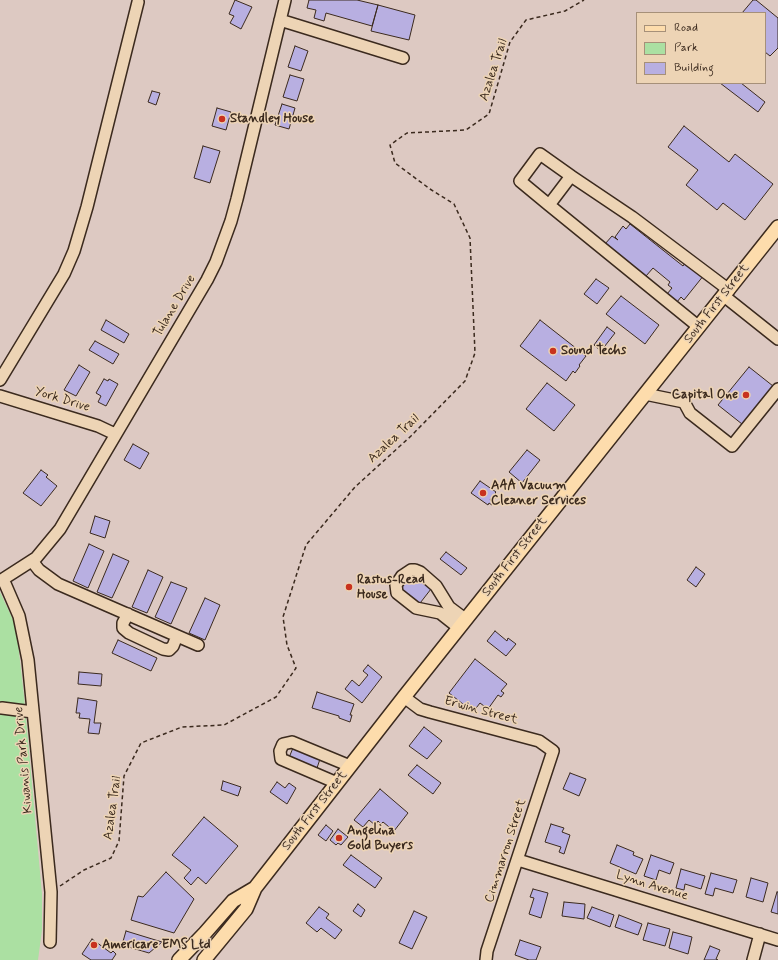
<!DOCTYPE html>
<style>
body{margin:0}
#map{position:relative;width:778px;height:960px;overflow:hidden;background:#ddc9c2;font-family:Mynerve,sans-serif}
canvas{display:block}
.legend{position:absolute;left:636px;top:12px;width:130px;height:72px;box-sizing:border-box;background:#edd4b5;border:1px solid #a69079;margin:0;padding:5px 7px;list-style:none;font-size:12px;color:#3b2a1e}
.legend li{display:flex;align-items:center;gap:8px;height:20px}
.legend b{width:20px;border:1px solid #a69079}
</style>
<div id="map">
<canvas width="778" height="960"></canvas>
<ul class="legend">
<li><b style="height:5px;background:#fddcac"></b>Road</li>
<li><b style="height:11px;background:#abe0a2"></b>Park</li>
<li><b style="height:11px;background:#b8afe1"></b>Building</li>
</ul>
</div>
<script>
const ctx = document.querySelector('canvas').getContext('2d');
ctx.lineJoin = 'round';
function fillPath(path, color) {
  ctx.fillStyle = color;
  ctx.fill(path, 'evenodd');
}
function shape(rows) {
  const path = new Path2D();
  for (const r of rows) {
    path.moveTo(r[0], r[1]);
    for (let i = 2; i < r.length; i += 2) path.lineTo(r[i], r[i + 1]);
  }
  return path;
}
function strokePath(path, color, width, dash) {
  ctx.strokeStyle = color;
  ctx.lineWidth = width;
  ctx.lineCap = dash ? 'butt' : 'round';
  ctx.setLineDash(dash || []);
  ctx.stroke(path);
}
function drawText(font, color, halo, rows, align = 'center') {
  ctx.font = font + ' Mynerve,sans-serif';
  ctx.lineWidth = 3;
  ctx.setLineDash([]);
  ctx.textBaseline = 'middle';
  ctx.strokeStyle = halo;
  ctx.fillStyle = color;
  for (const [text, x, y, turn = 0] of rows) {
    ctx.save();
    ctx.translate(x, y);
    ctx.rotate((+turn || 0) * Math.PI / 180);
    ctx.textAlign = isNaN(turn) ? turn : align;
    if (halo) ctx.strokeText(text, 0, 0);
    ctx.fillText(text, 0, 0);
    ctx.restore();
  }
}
const green = shape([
 [0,592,16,626,24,696,42,894,42,930,38,960,0,960]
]);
const building = shape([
 [235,0,252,7,241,29,230,23,234,16,229,14,235,0],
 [309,0,357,0,378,5,372,26,326,13,324,21,314,18,316,10,307,8,309,0],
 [753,0,756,0,778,18,778,48,770,56,765,52,765,13,742,13,753,0],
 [378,5,415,15,409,40,371,31,378,5],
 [295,46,308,51,301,71,288,67,295,46],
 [290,75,304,79,297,101,283,97,290,75],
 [720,83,741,83,765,102,758,112,720,83],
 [152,91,160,93,156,105,148,102,152,91],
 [282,104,295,108,289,129,275,125,282,104],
 [217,108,231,112,226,130,212,126,217,108],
 [684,126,729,162,735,154,773,184,745,220,723,203,717,210,686,185,698,170,668,147,684,126],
 [203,146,220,151,210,183,194,178,203,146],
 [630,224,683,266,685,263,704,275,684,300,681,297,677,302,667,294,672,288,668,285,670,282,653,268,646,276,605,244,612,236,618,240,615,237,623,226,626,229,630,224],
 [596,279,609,288,597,304,584,294,596,279],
 [621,296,659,325,645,344,606,314,621,296],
 [106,320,129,334,124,343,101,330,106,320],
 [540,320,586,356,579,365,580,366,575,373,573,371,566,381,520,346,540,320],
 [607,327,615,333,601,351,594,345,607,327],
 [95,341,119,354,113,364,89,350,95,341],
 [79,365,90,372,76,396,64,390,79,365],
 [749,367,773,386,742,424,718,405,749,367],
 [104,379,108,381,109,379,118,384,106,406,98,402,101,396,96,393,104,379],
 [547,383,575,405,554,431,526,409,547,383],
 [133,444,149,453,140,469,124,460,133,444],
 [527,450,540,460,522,483,509,472,527,450],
 [41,470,48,475,46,477,57,486,41,506,23,493,41,470],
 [480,481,496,492,495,493,498,496,496,498,493,496,490,500,494,502,492,505,489,503,488,505,471,493,480,481],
 [95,516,110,521,105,538,90,533,95,516],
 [89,544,104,551,88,588,73,581,89,544],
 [446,552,467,568,461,575,440,559,446,552],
 [113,554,129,561,112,598,97,592,113,554],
 [696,567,705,574,696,587,687,580,696,567],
 [148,570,163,577,147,613,132,607,148,570],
 [412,574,431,589,417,607,398,592,412,574],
 [171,582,187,588,171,624,155,617,171,582],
 [205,598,220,605,205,640,189,633,205,598],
 [495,631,507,641,508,638,516,644,506,656,487,641,495,631],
 [118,640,157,658,151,671,112,653,118,640],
 [475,659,507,684,501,691,504,693,501,697,498,695,488,709,480,703,473,712,449,693,475,659],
 [368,665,382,677,362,703,345,689,352,680,359,686,368,675,363,671,368,665],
 [79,672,102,674,101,686,78,684,79,672],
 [317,692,354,704,350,715,352,715,350,722,339,718,339,716,312,708,317,692],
 [78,698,97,701,94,723,101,723,99,734,88,733,90,719,79,718,80,713,76,713,78,698],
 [424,727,442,741,427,759,409,746,424,727],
 [293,748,320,759,316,771,288,760,293,748],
 [417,765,441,783,433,794,408,775,417,765],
 [570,773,586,779,579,796,563,789,570,773],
 [223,781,241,787,238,796,221,790,223,781],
 [277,782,285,788,289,783,296,788,287,804,270,792,277,782],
 [380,789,408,813,394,831,383,822,381,824,378,821,375,825,369,820,363,827,354,820,380,789],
 [204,817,238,846,206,884,198,877,191,885,184,878,191,870,172,855,204,817],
 [551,824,564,828,562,832,570,835,564,854,559,852,561,847,545,842,551,824],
 [326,825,333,831,326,841,318,835,326,825],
 [338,829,348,837,341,845,338,843,336,845,330,840,338,829],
 [617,845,634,852,633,855,643,859,636,874,610,863,617,845],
 [351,855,382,878,375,888,343,865,351,855],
 [651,855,674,863,670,874,659,870,656,880,644,876,651,855],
 [681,869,705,876,701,889,685,884,684,890,676,888,681,869],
 [166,872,194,899,174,933,131,920,138,896,143,897,166,872],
 [711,873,737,880,733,893,715,888,713,896,705,894,711,873],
 [751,878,768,883,763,902,746,897,751,878],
 [533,889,548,893,541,918,529,914,534,898,530,897,533,889],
 [777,892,778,892,778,914,771,912,777,892],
 [564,902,585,904,584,919,562,916,564,902],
 [358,904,365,910,361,917,353,911,358,904],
 [319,907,329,914,326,918,342,930,335,939,321,928,317,932,306,923,319,907],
 [592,907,614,915,610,927,587,918,592,907],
 [414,911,427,917,412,949,399,943,414,911],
 [619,915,642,924,638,935,615,927,619,915],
 [648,923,670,929,665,946,643,940,648,923],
 [126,931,162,942,149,953,122,945,126,931],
 [673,932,692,937,688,954,669,948,673,932],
 [92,939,111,953,113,951,116,954,112,960,91,960,82,954,92,939],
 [520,940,541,947,536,960,529,960,515,955,520,940],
 [710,946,720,950,716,959,718,960,704,960,710,946]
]);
const path = shape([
 [60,886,84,870,111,858,119,841,124,776,141,743,182,727,224,725,276,697,296,668,287,645,283,617,306,545,355,487,411,436,465,381,475,353,470,238,454,204,430,189,395,163,390,145,407,133,466,130,489,114,510,42,526,20,565,11,584,0]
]);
const minor = shape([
 [280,20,403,58],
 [549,205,520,181,540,154,571,176],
 [724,296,778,339],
 [699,327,549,205,571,176,632,217,729,290],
 [0,380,64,274,74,251,87,207,138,2],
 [645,394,684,402,690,413,732,446,778,389],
 [0,396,98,426,115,434],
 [32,561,39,570,58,584,198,645],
 [3,579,19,616,28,660,51,892,50,942],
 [0,581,36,558,60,529,207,280,216,262,231,221,237,199,285,0],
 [128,614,123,623,123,628,129,633,163,649,169,650,173,646,177,636],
 [459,628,440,613,416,608,397,593,396,585,402,576,411,570,415,570,420,572,436,586,449,607,465,619],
 [404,697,420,709,430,712,539,741,553,751,487,951,486,960],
 [2,708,33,712],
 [337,783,281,759,280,751,283,744,292,742,350,766],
 [518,860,778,940],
 [753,960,760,934]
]);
const major = shape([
 [179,960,205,933,233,901,255,888],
 [204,960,246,909,255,888,404,697,778,227]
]);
const markers = [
 [222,119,4,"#c8321e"],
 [553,351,4,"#c8321e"],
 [746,395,4,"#c8321e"],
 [483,493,4,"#c8321e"],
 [349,587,4,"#c8321e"],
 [339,838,4,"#c8321e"],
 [94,945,4,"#c8321e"]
];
const streetNames = [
 ["Azalea Trail",494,70,-72],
 ["South First Street",717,304,-52],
 ["Tulane Drive",175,306,-59],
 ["York Drive",62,400,17],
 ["Azalea Trail",394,439,-43],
 ["South First Street",515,557,-52],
 ["Erwin Street",481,711,15],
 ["Kiwanis Park Drive",24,760,-95],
 ["Azalea Trail",113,808,-82],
 ["South First Street",315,811,-52],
 ["Cimmarron Street",506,851,-72],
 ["Lynn Avenue",652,886,17]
];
const poiNames = [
 ["Standley House",230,119],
 ["Sound Techs",561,351],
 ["Capital One",738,395,"right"],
 ["AAA Vacuum",491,486],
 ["Cleaner Services",491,501],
 ["Rastus-Read",357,580],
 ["House",357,595],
 ["Angelina",347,831],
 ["Gold Buyers",347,846],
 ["Americare EMS Ltd",102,945]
];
fillPath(green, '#abe0a2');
fillPath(building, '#b8afe1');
strokePath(building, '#3b2a1e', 1);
strokePath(minor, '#3b2a1e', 14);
strokePath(major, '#3b2a1e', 16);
strokePath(path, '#3b2a1e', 1.5, [4, 3]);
strokePath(minor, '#edd4b5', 11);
strokePath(major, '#fddcac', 13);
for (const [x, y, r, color] of markers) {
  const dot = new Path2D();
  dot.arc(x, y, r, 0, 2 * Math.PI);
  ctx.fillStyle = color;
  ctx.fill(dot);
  strokePath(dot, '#edd4b5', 1.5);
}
drawText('13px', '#3b2a1e', '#edd4b5', streetNames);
drawText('bold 13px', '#3b2a1e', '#edd4b5', poiNames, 'left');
</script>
